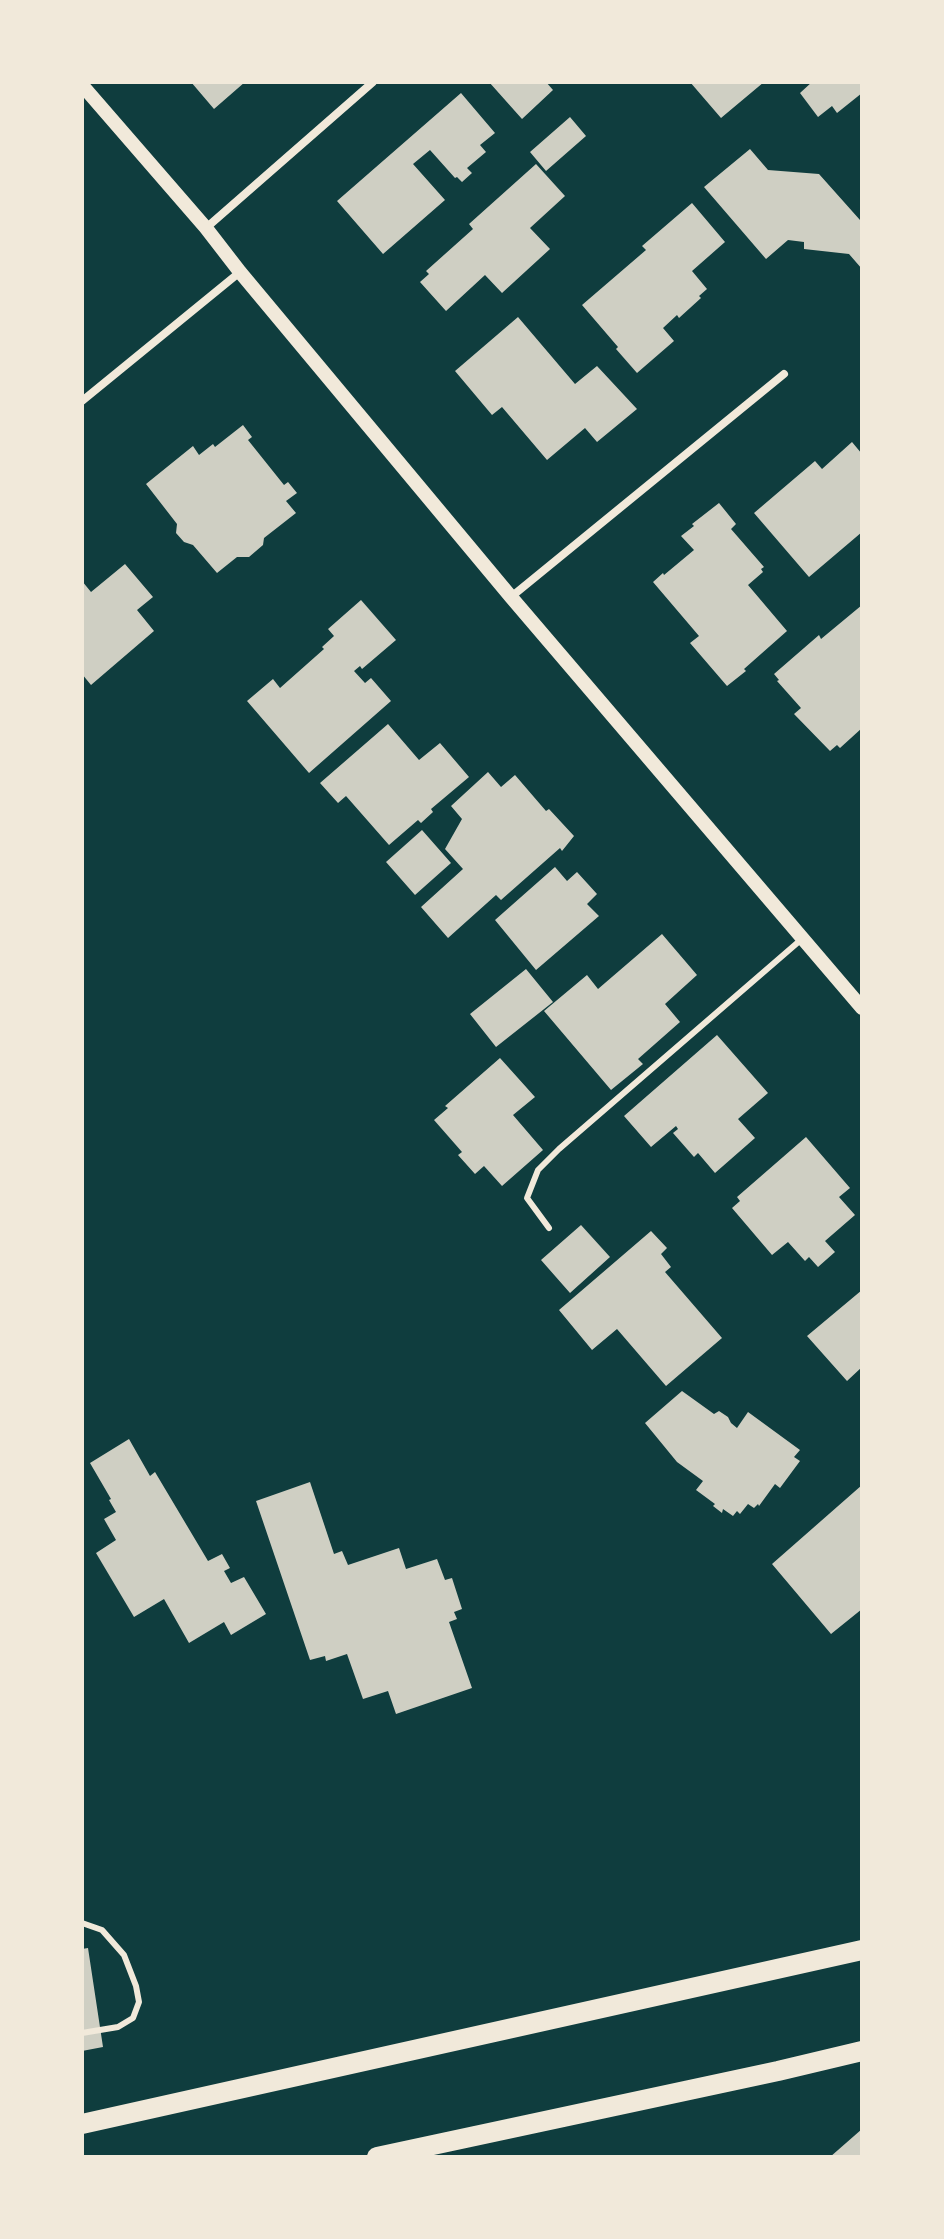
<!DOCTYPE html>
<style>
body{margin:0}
#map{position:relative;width:944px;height:2239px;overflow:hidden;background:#0f3d3e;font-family:"Sofia Sans Condensed",sans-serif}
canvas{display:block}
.frame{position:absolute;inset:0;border:84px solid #f1e9da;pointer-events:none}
</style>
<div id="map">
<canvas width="944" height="2239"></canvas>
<div class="frame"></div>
</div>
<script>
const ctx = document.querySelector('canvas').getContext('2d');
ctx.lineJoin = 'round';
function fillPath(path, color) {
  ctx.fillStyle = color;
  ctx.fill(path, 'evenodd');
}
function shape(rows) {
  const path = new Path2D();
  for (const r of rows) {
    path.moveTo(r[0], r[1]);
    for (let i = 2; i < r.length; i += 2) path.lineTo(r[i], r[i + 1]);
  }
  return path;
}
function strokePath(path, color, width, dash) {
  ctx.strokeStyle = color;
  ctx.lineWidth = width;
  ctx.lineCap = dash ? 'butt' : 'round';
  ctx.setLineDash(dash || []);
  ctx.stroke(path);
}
const building = shape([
 [191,82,245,82,214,109],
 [489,82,546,82,553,90,522,119],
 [690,82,764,82,721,118],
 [812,82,862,82,862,93,837,113,832,106,818,117,800,93],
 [461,93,495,133,480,145,486,152,467,168,472,173,462,182,457,177,455,178,430,150,413,164,445,200,383,254,337,201],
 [570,117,586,136,546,171,530,152],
 [750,149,768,170,819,174,860,220,862,218,862,269,849,254,804,249,804,242,788,240,766,259,704,187],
 [536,164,565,196,530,228,550,249,502,293,485,275,446,311,420,282,429,274,426,271,473,229,469,224],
 [692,203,725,242,692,271,707,289,699,296,701,298,679,318,677,315,663,328,674,341,637,373,616,349,618,347,582,305,646,250,642,246],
 [518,317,575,384,597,366,637,409,597,442,585,428,547,460,502,407,492,415,455,371],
 [243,425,252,437,248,440,284,485,288,482,297,493,286,501,296,513,264,538,263,545,249,557,237,557,217,573,193,545,184,542,176,533,177,524,146,484,193,446,199,455,213,444,215,447],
 [852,442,862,454,862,532,809,577,754,513,815,461,822,469],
 [719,503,736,524,731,529,764,567,761,569,763,572,748,585,787,631,744,669,746,671,727,686,690,643,699,636,653,582,663,573,664,575,694,550,681,536,694,526,692,524],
 [125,564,153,597,137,610,154,631,91,685,82,674,82,581,91,592],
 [361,600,396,640,362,669,360,666,354,671,365,683,371,678,391,701,309,773,247,701,273,679,280,688,324,649,322,647,334,636,328,629],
 [862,605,862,728,840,748,837,745,830,751,794,714,801,708,777,681,779,680,774,674,819,635,821,639],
 [388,724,419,760,440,743,469,777,431,809,433,812,421,823,418,820,389,845,346,796,338,803,320,783],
 [488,772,501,787,515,775,546,811,549,809,574,836,562,851,560,848,501,900,496,895,448,938,421,907,463,869,445,849,462,819,451,806],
 [422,830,451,863,415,895,386,862],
 [555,867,567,881,577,872,597,894,587,904,599,916,536,970,495,920],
 [662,934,697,975,665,1004,680,1022,638,1059,643,1064,611,1090,544,1011,587,975,598,989],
 [526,969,553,1002,496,1047,470,1014],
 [717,1035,768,1093,738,1119,755,1138,715,1173,698,1153,694,1157,673,1133,678,1129,676,1126,651,1147,624,1116],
 [500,1058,535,1097,513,1115,543,1150,502,1186,484,1166,475,1174,458,1155,462,1152,434,1120,448,1108,445,1106],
 [806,1137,850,1188,839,1197,855,1215,825,1241,835,1252,818,1267,809,1257,805,1261,788,1242,772,1255,732,1208,740,1201,737,1197],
 [581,1225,610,1257,570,1293,541,1260],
 [651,1231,667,1248,661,1254,671,1267,665,1272,722,1338,666,1386,617,1329,592,1350,559,1310],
 [862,1290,862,1367,847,1381,807,1336],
 [682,1391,714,1414,719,1411,728,1417,731,1423,737,1428,748,1412,800,1450,794,1457,800,1461,780,1488,775,1484,759,1506,758,1504,754,1508,748,1504,740,1514,737,1511,733,1516,723,1509,722,1513,713,1506,715,1504,696,1490,703,1481,677,1462,645,1423],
 [129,1439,150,1476,155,1472,208,1561,222,1554,230,1568,224,1571,231,1583,244,1577,266,1614,231,1635,224,1622,189,1643,164,1599,134,1617,96,1553,116,1540,104,1519,116,1512,109,1500,111,1499,90,1463],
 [310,1482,334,1554,342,1551,348,1565,399,1548,406,1569,437,1559,445,1580,452,1578,462,1609,454,1612,457,1619,449,1622,472,1688,396,1714,388,1691,363,1699,347,1654,326,1661,325,1656,310,1660,256,1501],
 [862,1485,862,1609,831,1634,772,1564],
 [88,1948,103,2047,82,2051,82,1949],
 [862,2129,862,2157,830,2157]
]);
const service = shape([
 [549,1228,527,1198,538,1170,559,1149,803,938],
 [82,1923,102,1930,124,1955,136,1986,139,2002,133,2018,118,2027,82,2033]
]);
const minor = shape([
 [206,228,373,82],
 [82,401,240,272],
 [511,597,784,374]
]);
const tertiary = shape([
 [82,85,206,228,240,272,511,597,862,1008]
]);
const primary = shape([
 [82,2124,862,1950],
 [377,2157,778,2071,862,2051]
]);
fillPath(building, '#cfcfc3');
strokePath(service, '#f1e9da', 6);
strokePath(minor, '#f1e9da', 8);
strokePath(tertiary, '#f1e9da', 14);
strokePath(primary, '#f1e9da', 20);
</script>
